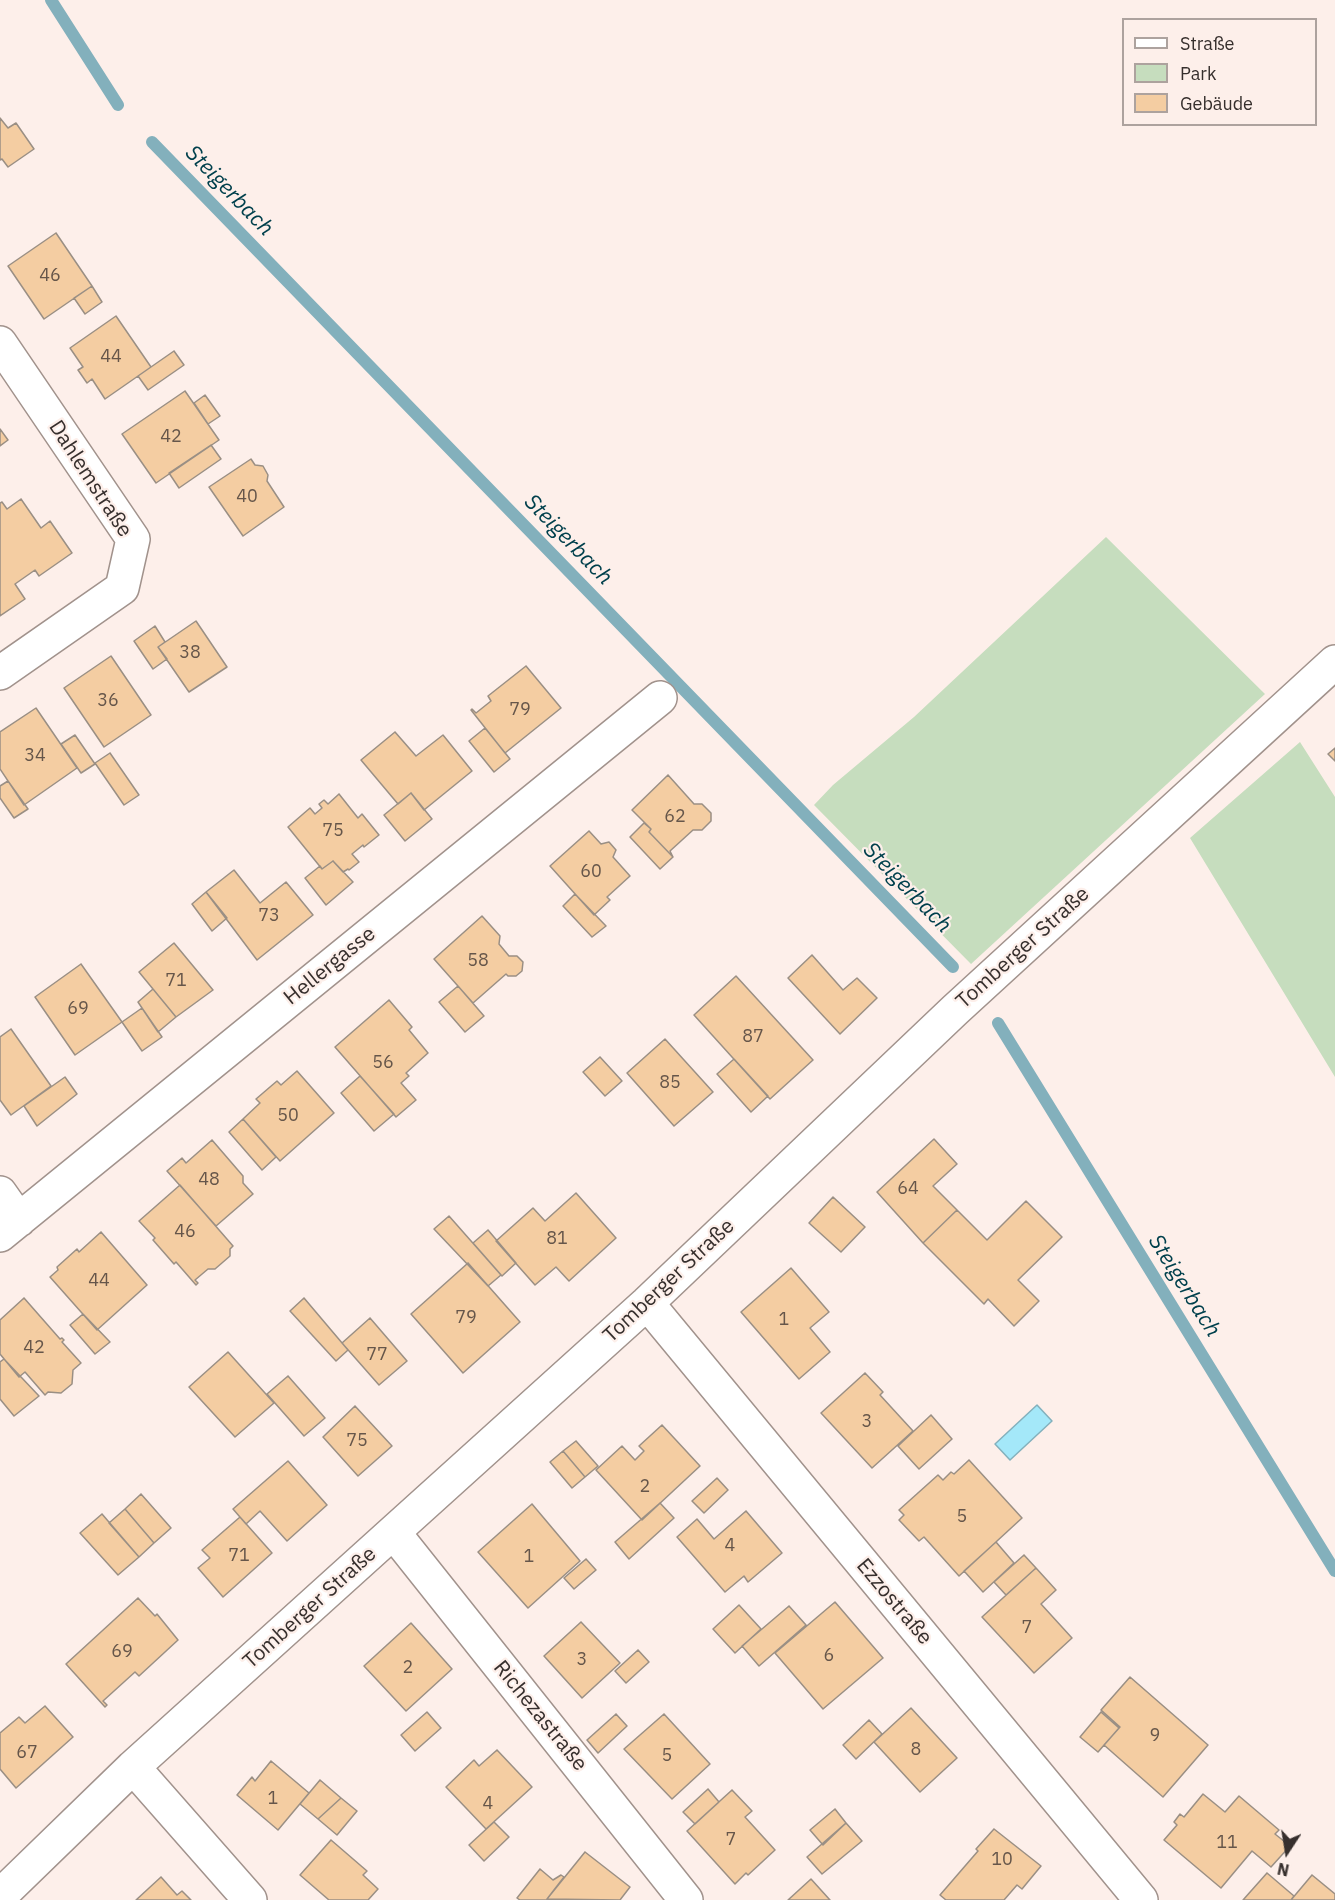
<!DOCTYPE html>
<meta charset="utf-8">
<style>
body{margin:0}
#map{position:relative;width:1335px;height:1900px;overflow:hidden;background:#fdefea;font-family:"IBM Plex Sans",sans-serif}
canvas{display:block}
.legend{position:absolute;left:1122px;top:18px;width:195px;height:108px;box-sizing:border-box;background:#fdefea;border:2px solid #ada29e;margin:0;padding:8px 10px;list-style:none;font-size:18px;color:#362f2d}
.legend li{display:flex;align-items:center;gap:12px;height:30px}
.legend b{width:30px;border:2px solid #ada29e}
.north{position:absolute;left:1257px;top:1822px;width:60px;height:60px;-webkit-text-stroke:4px #fdefea;paint-order:stroke;rotate:192deg;font-size:16px;font-weight:700;line-height:24px;text-align:center;color:#362f2d}
.north::after{content:'';display:block;margin:auto;width:21px;height:27px;background:#362f2d;clip-path:polygon(50% 0,100% 100%,50% 72%,0 100%)}
</style>
<div id="map">
<canvas width="1335" height="1900"></canvas>
<ul class="legend">
<li><b style="height:8px;background:#fff"></b>Straße</li>
<li><b style="height:16px;background:#c6ddbe"></b>Park</li>
<li><b style="height:16px;background:#f4cda2"></b>Gebäude</li>
</ul>
<div class="north">N</div>
</div>
<script>
const ctx = document.querySelector('canvas').getContext('2d');
ctx.lineJoin = 'round';
function fillPath(path, color) {
  ctx.fillStyle = color;
  ctx.fill(path, 'evenodd');
}
function shape(rows) {
  const path = new Path2D();
  for (const r of rows) {
    path.moveTo(r[0], r[1]);
    for (let i = 2; i < r.length; i += 2) path.lineTo(r[i], r[i + 1]);
  }
  return path;
}
function strokePath(path, color, width, dash) {
  ctx.strokeStyle = color;
  ctx.lineWidth = width;
  ctx.lineCap = dash ? 'butt' : 'round';
  ctx.setLineDash(dash || []);
  ctx.stroke(path);
}
function drawText(font, color, halo, rows, align = 'center') {
  ctx.font = font + ' "IBM Plex Sans",sans-serif';
  ctx.lineWidth = 4.5;
  ctx.setLineDash([]);
  ctx.textBaseline = 'middle';
  ctx.strokeStyle = halo;
  ctx.fillStyle = color;
  for (const [text, x, y, turn = 0] of rows) {
    ctx.save();
    ctx.translate(x, y);
    ctx.rotate((+turn || 0) * Math.PI / 180);
    ctx.textAlign = isNaN(turn) ? turn : align;
    if (halo) ctx.strokeText(text, 0, 0);
    ctx.fillText(text, 0, 0);
    ctx.restore();
  }
}
const green = shape([
 [1106,537,1265,694,971,964,814,805,833,785,914,717],
 [1300,742,1335,797,1335,1077,1190,838]
]);
const water = shape([
 [1037,1405,1052,1421,1010,1460,995,1444,1037,1405]
]);
const stream = shape([
 [51,0,118,105],
 [152,142,953,967],
 [998,1023,1335,1571]
]);
const building = shape([
 [0,118,8,128,16,123,34,149,8,167,2,159,0,160,0,118],
 [56,233,92,286,44,319,8,266,56,233],
 [92,286,102,302,85,314,74,298,92,286],
 [116,316,151,367,105,399,92,379,87,383,78,370,83,367,70,348,116,316],
 [174,351,184,365,148,390,138,376,174,351],
 [185,391,219,440,156,483,122,434,185,391],
 [205,395,220,416,208,424,194,403,205,395],
 [0,429,8,440,0,446,0,429],
 [211,445,221,459,179,488,169,473,211,445],
 [251,459,255,465,263,466,268,475,267,481,284,507,243,536,209,487,251,459],
 [21,499,41,528,50,521,72,553,39,576,35,570,15,584,25,599,0,616,0,503,2,502,7,509,21,499],
 [196,621,227,667,189,692,158,647,196,621],
 [155,626,165,642,158,647,167,659,153,669,134,641,155,626],
 [111,656,151,715,104,747,64,688,111,656],
 [526,666,561,708,505,753,471,710,472,709,476,713,491,701,488,696,526,666],
 [36,708,77,768,24,805,0,769,0,732,36,708],
 [485,728,510,759,494,772,469,741,485,728],
 [395,732,416,756,443,735,472,771,424,810,411,793,398,804,361,760,395,732],
 [75,735,95,764,81,773,61,744,75,735],
 [1335,748,1335,761,1328,754,1335,748],
 [110,753,139,795,124,805,95,763,110,753],
 [668,775,694,804,702,804,711,813,711,821,702,830,693,830,670,851,673,857,649,832,651,829,632,810,668,775],
 [8,781,28,809,14,818,0,798,0,786,8,781],
 [411,793,432,819,405,841,384,815,411,793],
 [339,794,358,818,362,814,379,835,364,847,363,845,352,854,359,862,349,870,348,869,343,872,333,861,322,869,288,827,310,808,315,814,322,808,319,804,324,800,328,804,339,794],
 [644,823,651,829,649,832,673,857,660,869,630,837,644,823],
 [589,831,601,844,609,842,616,850,613,857,630,876,607,897,610,900,594,915,550,866,589,831],
 [333,861,353,882,326,905,305,878,320,866,322,869,333,861],
 [234,870,260,903,286,882,313,915,257,960,206,892,234,870],
 [206,892,227,918,212,931,192,904,206,892],
 [575,894,606,926,592,937,563,906,575,894],
 [482,916,500,936,499,944,509,956,517,956,523,962,522,971,516,976,508,976,506,974,473,1003,434,959,482,916],
 [174,943,213,990,176,1017,139,972,174,943],
 [812,955,843,990,857,978,877,998,840,1034,788,978,812,955],
 [81,964,122,1022,75,1055,35,997,81,964],
 [736,976,813,1060,770,1099,694,1015,736,976],
 [458,986,484,1016,465,1032,439,1002,458,986],
 [153,989,176,1017,158,1032,138,1002,153,989],
 [389,1000,412,1027,409,1030,428,1053,406,1073,409,1076,401,1083,416,1100,396,1117,335,1047,389,1000],
 [142,1008,162,1037,142,1051,122,1022,142,1008],
 [11,1029,51,1086,11,1115,0,1100,0,1037,11,1029],
 [665,1039,713,1092,674,1126,627,1073,665,1039],
 [600,1057,622,1081,605,1096,583,1072,600,1057],
 [734,1059,768,1096,751,1112,717,1074,734,1059],
 [297,1071,334,1113,280,1161,243,1119,260,1103,256,1099,277,1081,281,1085,297,1071],
 [360,1076,394,1114,374,1131,341,1093,360,1076],
 [65,1077,77,1094,37,1126,24,1106,65,1077],
 [243,1119,276,1157,262,1170,229,1132,243,1119],
 [934,1139,957,1164,933,1186,957,1210,923,1243,877,1192,934,1139],
 [212,1140,243,1176,243,1183,253,1194,216,1226,167,1171,182,1158,186,1163,212,1140],
 [180,1185,233,1246,230,1249,230,1256,215,1269,208,1269,195,1280,198,1283,196,1285,176,1262,174,1264,153,1240,155,1238,139,1221,180,1185],
 [576,1193,616,1238,569,1281,556,1267,535,1285,496,1241,533,1208,545,1221,576,1193],
 [833,1197,865,1227,841,1252,809,1223,833,1197],
 [1026,1201,1062,1237,1018,1280,1039,1301,1014,1326,988,1299,984,1304,923,1243,957,1210,987,1240,1026,1201],
 [449,1216,501,1275,488,1286,434,1229,449,1216],
 [488,1230,516,1263,502,1276,473,1243,488,1230],
 [101,1232,147,1285,97,1330,50,1277,58,1270,57,1267,77,1249,79,1252,101,1232],
 [468,1263,520,1322,463,1373,411,1314,468,1263],
 [791,1268,829,1312,810,1328,830,1352,799,1379,741,1312,791,1268],
 [24,1298,60,1339,62,1338,64,1340,62,1342,81,1363,73,1370,72,1384,61,1393,48,1392,45,1395,25,1372,19,1377,0,1354,0,1320,24,1298],
 [304,1298,348,1350,336,1361,290,1311,304,1298],
 [83,1314,110,1342,95,1354,70,1325,83,1314],
 [370,1318,407,1361,379,1385,342,1343,370,1318],
 [228,1352,274,1403,235,1437,189,1387,228,1352],
 [4,1359,39,1396,14,1416,0,1399,0,1362,4,1359],
 [865,1373,883,1392,880,1395,913,1431,872,1468,821,1413,865,1373],
 [288,1376,325,1418,304,1436,267,1394,288,1376],
 [355,1406,392,1446,358,1476,323,1437,355,1406],
 [931,1415,952,1439,919,1469,898,1446,931,1415],
 [662,1425,700,1466,642,1520,596,1470,622,1446,635,1460,644,1451,639,1446,662,1425],
 [576,1441,598,1466,585,1477,563,1451,576,1441],
 [563,1451,585,1477,572,1488,550,1462,563,1451],
 [969,1460,1022,1518,959,1576,924,1537,919,1541,899,1520,904,1515,899,1510,938,1475,943,1480,951,1472,954,1474,969,1460],
 [288,1461,327,1505,287,1541,260,1511,246,1524,233,1509,288,1461],
 [717,1478,728,1490,704,1513,692,1501,717,1478],
 [141,1494,171,1528,154,1543,125,1509,141,1494],
 [660,1503,674,1518,629,1559,615,1542,660,1503],
 [532,1504,580,1561,528,1608,478,1552,532,1504],
 [125,1509,154,1543,139,1557,109,1523,125,1509],
 [746,1511,782,1553,748,1582,744,1576,725,1592,677,1537,697,1519,714,1539,746,1511],
 [102,1514,139,1557,118,1575,80,1533,102,1514],
 [240,1517,272,1553,223,1597,198,1568,210,1558,202,1550,240,1517],
 [996,1542,1014,1563,983,1592,964,1571,996,1542],
 [1024,1555,1036,1568,1006,1595,994,1582,1024,1555],
 [586,1559,596,1570,574,1589,564,1578,586,1559],
 [1036,1568,1056,1590,1041,1604,1072,1638,1034,1673,982,1617,1036,1568],
 [138,1598,155,1616,157,1614,178,1640,139,1676,135,1672,103,1701,107,1705,105,1707,66,1664,138,1598],
 [835,1602,883,1658,823,1709,775,1653,835,1602],
 [739,1605,761,1629,735,1653,713,1629,739,1605],
 [789,1606,806,1625,759,1666,742,1646,789,1606],
 [581,1622,620,1663,582,1698,544,1656,581,1622],
 [411,1623,452,1669,406,1711,364,1666,411,1623],
 [638,1650,649,1662,626,1683,615,1671,638,1650],
 [1130,1677,1208,1745,1163,1797,1104,1745,1120,1727,1101,1710,1130,1677],
 [45,1706,73,1737,16,1788,0,1769,0,1733,19,1717,25,1723,45,1706],
 [911,1708,957,1758,920,1792,874,1742,911,1708],
 [427,1712,441,1728,415,1751,401,1735,427,1712],
 [1101,1712,1119,1728,1098,1752,1080,1737,1101,1712],
 [616,1714,627,1726,598,1753,587,1740,616,1714],
 [664,1714,710,1764,672,1799,624,1749,664,1714],
 [869,1720,882,1734,856,1759,843,1745,869,1720],
 [497,1750,532,1787,486,1829,446,1787,474,1760,479,1766,497,1750],
 [271,1761,309,1793,278,1830,237,1795,252,1777,255,1781,271,1761],
 [320,1780,341,1798,318,1819,300,1804,320,1780],
 [708,1789,719,1802,695,1824,683,1812,708,1789],
 [732,1790,752,1811,745,1817,775,1850,748,1875,746,1873,735,1884,687,1831,732,1790],
 [1203,1794,1225,1812,1239,1796,1279,1830,1275,1834,1290,1846,1271,1867,1252,1851,1221,1888,1164,1840,1177,1825,1174,1822,1180,1814,1184,1817,1203,1794],
 [341,1798,357,1811,337,1835,318,1819,341,1798],
 [835,1809,846,1823,823,1845,810,1830,835,1809],
 [494,1822,509,1837,484,1861,469,1845,494,1822],
 [846,1823,862,1841,822,1874,807,1857,846,1823],
 [994,1829,1041,1866,1022,1889,1017,1885,1004,1900,946,1900,940,1895,978,1851,976,1849,994,1829],
 [331,1840,367,1871,363,1875,378,1889,368,1900,329,1900,300,1875,331,1840],
 [585,1852,630,1887,620,1900,547,1899,585,1852],
 [540,1869,553,1880,561,1875,564,1877,547,1899,548,1900,520,1900,517,1898,540,1869],
 [1267,1873,1294,1896,1291,1900,1243,1900,1267,1873],
 [1312,1875,1335,1894,1335,1900,1291,1900,1312,1875],
 [161,1877,177,1895,182,1891,191,1900,136,1900,161,1877],
 [811,1879,830,1900,788,1900,811,1879]
]);
const minor = shape([
 [0,343,133,539,122,588,0,673],
 [0,1193,19,1220],
 [0,1235,660,698],
 [647,1303,1141,1900],
 [394,1533,686,1900],
 [133,1767,250,1900],
 [0,1896,133,1767,647,1303,955,1010,1335,662]
]);
const numberNames = [
 ["46",50,276],
 ["44",111,357],
 ["42",171,437],
 ["40",247,497],
 ["38",190,653],
 ["36",108,701],
 ["79",520,710],
 ["34",35,756],
 ["62",675,817],
 ["75",333,831],
 ["60",591,872],
 ["73",269,916],
 ["58",478,961],
 ["71",176,981],
 ["69",78,1009],
 ["87",753,1037],
 ["56",383,1063],
 ["85",670,1083],
 ["50",288,1116],
 ["48",209,1180],
 ["64",908,1189],
 ["46",185,1232],
 ["81",557,1239],
 ["44",99,1281],
 ["79",466,1318],
 ["1",784,1320],
 ["42",34,1348],
 ["77",377,1355],
 ["3",867,1422],
 ["75",357,1441],
 ["2",645,1487],
 ["5",962,1517],
 ["4",730,1546],
 ["71",239,1556],
 ["1",529,1557],
 ["7",1027,1628],
 ["69",122,1652],
 ["6",829,1656],
 ["3",582,1660],
 ["2",408,1668],
 ["9",1155,1736],
 ["8",916,1750],
 ["67",27,1753],
 ["5",667,1756],
 ["1",273,1799],
 ["4",488,1804],
 ["7",731,1840],
 ["11",1227,1843],
 ["10",1002,1860]
];
const streetNames = [
 ["Dahlemstraße",90,479,57],
 ["Tomberger Straße",1023,948,-42],
 ["Hellergasse",330,966,-39],
 ["Tomberger Straße",669,1281,-43],
 ["Ezzostraße",894,1602,50],
 ["Tomberger Straße",310,1608,-42],
 ["Richezastraße",540,1716,51]
];
const waterNames = [
 ["Steigerbach",229,191,46],
 ["Steigerbach",568,540,46],
 ["Steigerbach",907,888,46],
 ["Steigerbach",1184,1286,58]
];
fillPath(green, '#c6ddbe');
fillPath(water, '#a4e8f9');
strokePath(water, '#83b0bc', 1.5);
strokePath(stream, '#83b0bc', 12);
fillPath(building, '#f4cda2');
strokePath(building, '#9a8f84', 1.5);
strokePath(minor, '#a1928c', 36);
strokePath(minor, '#fff', 33);
drawText('18px', '#66564a', null, numberNames);
drawText('21px', '#362f2d', '#fdefea', streetNames);
drawText('italic 22px', '#00404c', '#fdefea', waterNames);
</script>
